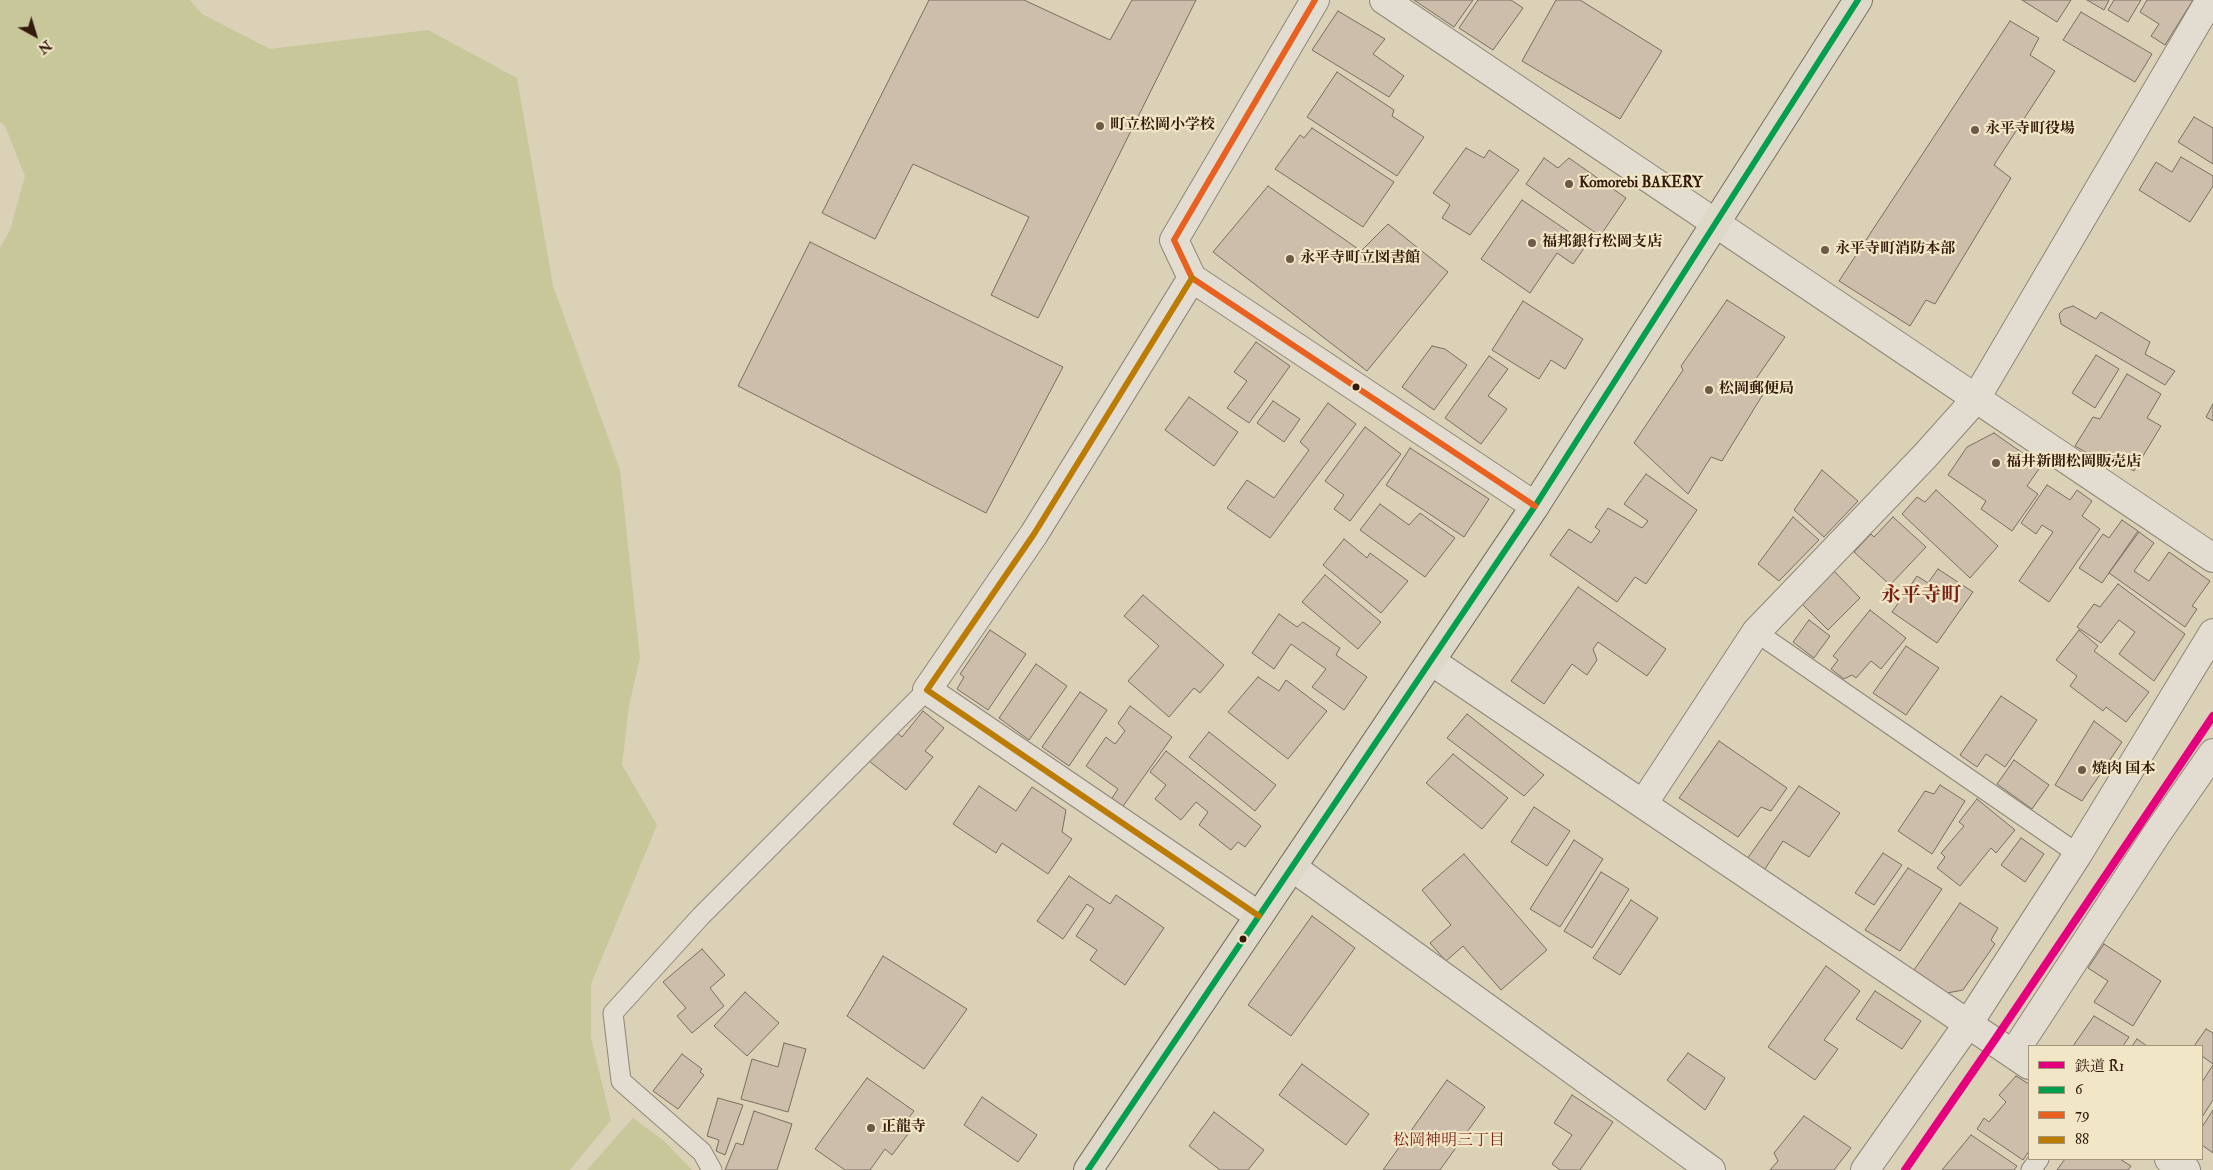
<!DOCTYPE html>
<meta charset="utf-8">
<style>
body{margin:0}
#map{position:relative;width:2213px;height:1170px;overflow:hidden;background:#dad1b6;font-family:"IM FELL Double Pica","Noto Serif JP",serif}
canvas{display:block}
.legend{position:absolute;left:2028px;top:1045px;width:175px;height:115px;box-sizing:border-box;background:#f1e6c6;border:1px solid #a5947c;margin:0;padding:6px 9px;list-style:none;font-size:15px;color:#341a0d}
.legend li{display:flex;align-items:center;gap:10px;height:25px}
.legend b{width:25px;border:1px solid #a5947c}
.north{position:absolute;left:10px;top:10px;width:50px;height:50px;-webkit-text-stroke:4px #f1e6c6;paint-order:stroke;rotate:141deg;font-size:14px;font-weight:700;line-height:20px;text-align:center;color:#341a0d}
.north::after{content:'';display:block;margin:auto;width:18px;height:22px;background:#341a0d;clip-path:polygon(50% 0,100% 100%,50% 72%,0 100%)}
</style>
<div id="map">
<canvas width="2213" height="1170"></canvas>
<ul class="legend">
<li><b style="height:6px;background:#e5007d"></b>鉄道 R1</li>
<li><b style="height:6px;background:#039f4e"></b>6</li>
<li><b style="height:6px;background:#e86121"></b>79</li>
<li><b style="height:6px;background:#bc7c04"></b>88</li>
</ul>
<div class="north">N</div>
</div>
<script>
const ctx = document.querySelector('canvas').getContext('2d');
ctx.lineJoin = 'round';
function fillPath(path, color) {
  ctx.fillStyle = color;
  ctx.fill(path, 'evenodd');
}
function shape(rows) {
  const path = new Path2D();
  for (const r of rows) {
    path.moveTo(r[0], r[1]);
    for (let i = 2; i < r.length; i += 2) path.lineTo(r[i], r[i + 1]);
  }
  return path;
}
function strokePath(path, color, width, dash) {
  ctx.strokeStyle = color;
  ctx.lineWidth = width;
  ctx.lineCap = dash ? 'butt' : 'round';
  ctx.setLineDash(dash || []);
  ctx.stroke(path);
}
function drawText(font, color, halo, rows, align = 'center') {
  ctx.font = font + ' "IM FELL Double Pica","Noto Serif JP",serif';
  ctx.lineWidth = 4.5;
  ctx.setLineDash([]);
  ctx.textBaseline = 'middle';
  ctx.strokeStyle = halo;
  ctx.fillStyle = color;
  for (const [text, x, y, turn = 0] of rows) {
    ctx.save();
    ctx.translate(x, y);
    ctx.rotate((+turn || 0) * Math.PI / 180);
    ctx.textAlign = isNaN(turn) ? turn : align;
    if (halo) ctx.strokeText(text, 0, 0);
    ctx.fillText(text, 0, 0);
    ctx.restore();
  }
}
const green = shape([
 [0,0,190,0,202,14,270,49,428,30,517,78,553,286,620,470,640,657,629,706,622,765,657,825,591,984,591,1038,611,1120,570,1170,0,1170,0,248,10,230,25,176,5,126,0,122],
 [633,1118,664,1141,692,1170,587,1170]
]);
const building = shape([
 [929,0,1024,0,1110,40,1132,0,1196,0,1038,318,991,295,1029,217,913,164,875,239,822,213,929,0],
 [1414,0,1473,0,1454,27,1414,0],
 [1478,0,1511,0,1523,8,1493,50,1459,28,1478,0],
 [1556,0,1580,0,1662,51,1620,119,1522,61,1556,0],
 [2022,0,2071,0,2057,22,2022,0],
 [2087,0,2109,0,2104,10,2087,0],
 [2114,0,2141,0,2128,22,2108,10,2114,0],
 [2147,0,2193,0,2165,45,2151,36,2159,24,2140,12,2147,0],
 [1338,11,1385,39,1373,54,1404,76,1389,97,1312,50,1338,11],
 [2081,12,2152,54,2135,82,2063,40,2081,12],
 [2010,21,2039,38,2030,55,2055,71,1994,165,2011,178,1935,304,1926,300,1910,326,1839,281,2010,21],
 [1337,72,1394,110,1392,116,1424,137,1397,176,1307,117,1337,72],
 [2194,117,2213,128,2213,164,2178,142,2194,117],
 [1312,128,1394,182,1363,227,1275,169,1300,135,1304,138,1312,128],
 [1466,148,1484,158,1489,150,1519,170,1470,235,1442,218,1450,205,1433,193,1466,148],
 [2181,157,2213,176,2213,186,2190,222,2139,190,2156,162,2172,172,2181,157],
 [1544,158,1558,168,1569,158,1626,198,1600,236,1526,184,1544,158],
 [1268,186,1361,251,1388,224,1448,272,1367,371,1213,252,1268,186],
 [1522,200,1587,244,1573,264,1557,253,1530,293,1481,259,1522,200],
 [810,242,1063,367,986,513,738,386,810,242],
 [1727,300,1785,337,1753,383,1765,391,1722,461,1711,457,1688,494,1634,443,1683,370,1681,366,1727,300],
 [1523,301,1583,339,1565,369,1551,360,1539,379,1492,350,1523,301],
 [2073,306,2096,319,2101,312,2150,342,2145,354,2175,371,2165,385,2061,324,2059,314,2064,309,2073,306],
 [1256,342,1290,366,1249,423,1227,408,1247,381,1234,372,1256,342],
 [1432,346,1445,349,1467,365,1434,410,1402,387,1432,346],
 [2096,355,2119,369,2095,408,2072,393,2096,355],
 [1489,356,1508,369,1488,396,1507,409,1481,444,1445,418,1489,356],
 [2127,374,2161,394,2147,418,2161,426,2134,471,2118,462,2114,469,2075,446,2093,417,2100,419,2127,374],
 [1189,397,1238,432,1214,466,1165,430,1189,397],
 [1273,401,1300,419,1284,442,1257,423,1273,401],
 [1328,403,1356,424,1270,538,1227,508,1247,480,1274,498,1309,450,1300,442,1328,403],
 [2213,404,2213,421,2206,417,2213,404],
 [1365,427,1401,454,1350,521,1334,509,1344,495,1325,481,1365,427],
 [1994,433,2041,466,2027,486,2038,494,2012,531,1981,509,1986,501,1948,475,1967,447,1994,433],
 [1410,448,1489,499,1464,537,1386,485,1410,448],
 [1822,470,1858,501,1824,537,1794,510,1822,470],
 [1646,474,1697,510,1646,584,1635,577,1617,602,1550,555,1569,529,1591,543,1600,531,1595,527,1608,508,1642,528,1648,521,1624,504,1646,474],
 [2047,485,2070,500,2077,490,2092,501,2082,516,2100,529,2049,602,2019,581,2053,532,2042,525,2036,534,2021,523,2047,485],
 [1936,490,1998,546,1970,578,1902,514,1917,497,1925,502,1936,490],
 [1380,504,1409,525,1420,513,1455,538,1425,577,1360,530,1380,504],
 [1793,517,1819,540,1779,581,1758,564,1793,517],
 [1893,517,1926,547,1890,585,1854,552,1871,534,1874,537,1893,517],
 [2122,520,2138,531,2102,583,2079,568,2103,534,2109,538,2122,520],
 [2139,532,2154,543,2134,571,2149,581,2169,552,2210,581,2192,606,2197,609,2185,627,2109,573,2139,532],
 [1344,539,1367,558,1370,553,1408,581,1381,613,1323,565,1344,539],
 [1938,569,1973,592,1937,643,1892,612,1917,576,1928,583,1938,569],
 [1834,571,1860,598,1828,630,1801,603,1834,571],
 [1325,575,1381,622,1358,649,1302,602,1325,575],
 [2118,584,2185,634,2154,681,2119,654,2135,632,2119,620,2101,643,2077,627,2094,604,2100,607,2118,584],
 [1578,587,1666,649,1647,676,1598,642,1593,649,1597,660,1587,675,1572,664,1544,704,1511,681,1578,587],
 [1143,595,1224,665,1200,693,1194,688,1169,717,1128,681,1159,646,1124,616,1143,595],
 [1870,610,1906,638,1881,669,1871,661,1856,678,1852,675,1844,679,1831,669,1838,660,1833,656,1870,610],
 [1279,614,1297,627,1303,622,1340,648,1336,655,1367,677,1344,710,1312,687,1326,669,1291,644,1274,669,1252,653,1279,614],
 [1809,620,1830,636,1814,658,1793,642,1809,620],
 [990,630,1026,654,988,710,957,689,964,677,960,674,990,630],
 [2079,630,2098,646,2094,651,2149,692,2126,722,2106,707,2103,711,2070,686,2077,676,2056,660,2079,630],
 [1906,646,1939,668,1906,715,1873,693,1906,646],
 [1036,664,1067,686,1029,740,999,718,1036,664],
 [1258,677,1279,691,1286,680,1327,711,1288,759,1228,712,1258,677],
 [1080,692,1107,710,1069,766,1042,747,1080,692],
 [2001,696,2037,720,2005,767,1986,754,1977,767,1960,755,2001,696],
 [1130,706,1172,737,1121,809,1110,801,1118,789,1086,766,1106,737,1115,744,1125,731,1118,723,1130,706],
 [923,711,944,728,925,751,933,757,906,790,869,761,894,730,902,737,923,711],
 [1467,714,1544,775,1524,796,1447,738,1467,714],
 [2094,721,2122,742,2082,801,2055,785,2094,721],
 [1209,732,1276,785,1255,811,1189,757,1209,732],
 [1719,741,1787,788,1771,811,1761,807,1738,837,1679,798,1719,741],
 [1166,751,1261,826,1245,847,1238,842,1231,850,1199,825,1208,812,1196,802,1181,820,1155,799,1166,785,1150,772,1166,751],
 [1453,754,1508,798,1482,829,1426,783,1453,754],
 [2014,760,2049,785,2032,809,1997,784,2014,760],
 [1940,785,1965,801,1932,854,1898,831,1925,791,1934,794,1940,785],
 [979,786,1016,811,1032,787,1066,810,1062,832,1072,839,1048,874,1002,843,996,853,953,824,979,786],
 [1799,786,1840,813,1809,857,1783,841,1765,869,1747,859,1799,786],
 [1977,799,2015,830,1996,853,1991,848,1960,886,1937,868,1945,857,1941,853,1964,826,1959,822,1977,799],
 [1534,807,1570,831,1547,866,1511,842,1534,807],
 [2021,838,2044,854,2025,882,2001,865,2021,838],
 [1574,840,1603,859,1560,927,1530,909,1574,840],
 [1883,853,1902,865,1874,905,1855,893,1883,853],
 [1464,854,1547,950,1501,990,1463,946,1446,961,1430,943,1451,925,1422,890,1464,854],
 [1908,868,1942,889,1900,951,1865,930,1908,868],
 [1601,872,1629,889,1592,948,1564,931,1601,872],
 [1069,876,1110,904,1116,895,1164,928,1125,985,1090,960,1097,950,1076,936,1094,909,1087,904,1063,939,1037,921,1069,876],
 [1631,900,1658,918,1620,975,1593,958,1631,900],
 [1960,903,1998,928,1991,940,1995,944,1963,990,1947,993,1914,970,1960,903],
 [1312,916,1355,948,1291,1036,1248,1005,1312,916],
 [2104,944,2161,981,2133,1026,2094,1002,2108,981,2088,968,2104,944],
 [702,949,725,975,710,988,724,1006,692,1033,677,1016,686,1008,663,982,702,949],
 [883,956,967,1009,924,1069,847,1016,883,956],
 [1826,966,1860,991,1824,1040,1838,1049,1815,1080,1768,1047,1826,966],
 [1875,991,1921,1021,1902,1049,1856,1019,1875,991],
 [745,992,779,1023,747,1056,714,1026,745,992],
 [2094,1016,2129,1037,2123,1046,2073,1046,2094,1016],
 [2206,1029,2213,1033,2213,1064,2202,1056,2202,1046,2194,1046,2206,1029],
 [2137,1039,2147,1046,2132,1046,2137,1039],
 [784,1043,806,1049,788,1112,741,1099,752,1059,778,1067,784,1043],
 [1688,1053,1725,1078,1705,1110,1667,1080,1688,1053],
 [682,1054,702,1069,700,1072,704,1075,678,1109,653,1091,682,1054],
 [1302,1064,1369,1114,1346,1145,1279,1095,1302,1064],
 [2213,1065,2213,1100,2202,1117,2202,1082,2213,1065],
 [2016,1076,2029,1084,2029,1151,2023,1160,1977,1129,1984,1118,1989,1122,2006,1102,1999,1095,2016,1076],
 [867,1078,914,1111,904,1124,911,1130,892,1155,885,1149,870,1170,845,1170,815,1149,867,1078],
 [1447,1080,1485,1107,1440,1170,1383,1170,1447,1080],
 [1572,1095,1613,1122,1580,1170,1560,1170,1552,1164,1572,1135,1554,1123,1572,1095],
 [982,1097,1037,1135,1018,1162,964,1125,982,1097],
 [718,1098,743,1105,725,1155,716,1151,719,1140,707,1136,718,1098],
 [2213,1110,2213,1153,2202,1145,2202,1127,2213,1110],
 [754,1111,792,1124,777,1170,725,1170,736,1143,743,1145,754,1111],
 [1214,1112,1264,1150,1248,1170,1220,1170,1189,1146,1214,1112],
 [1804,1116,1851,1148,1834,1170,1770,1170,1778,1161,1774,1153,1804,1116],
 [1971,1135,2017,1166,2014,1170,1942,1170,1971,1135],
 [2065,1159,2120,1159,2131,1166,2128,1170,2057,1170,2065,1159]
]);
const lane = shape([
 [1756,632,2078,854],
 [712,1170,702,1152,621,1081,613,1013,701,916,927,690],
 [2031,1170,2039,1159]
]);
const street = shape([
 [1315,0,1174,240,1192,278,1535,506],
 [1384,0,2213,558],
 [1192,278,1034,534,927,690,1259,916],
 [1431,661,2029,1065],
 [1643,804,1756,632,1925,456,1975,400,2210,0],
 [1292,867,1711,1170],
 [2013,1054,2156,835,2213,753],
 [2169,1159,2186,1170],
 [1865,1170,1968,1024,2078,854,2213,633]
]);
const highway = shape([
 [1088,1170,1535,506,1858,0]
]);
const bus1 = shape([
 [1088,1170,1535,506,1858,0]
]);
const bus2 = shape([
 [1315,0,1174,240,1192,278,1535,506]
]);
const bus3 = shape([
 [1192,278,1034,534,927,690,1259,916]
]);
const rail1 = shape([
 [1905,1170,1994,1041,2213,716]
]);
const markers = [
 [1100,126,5,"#6e5a48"],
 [1975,130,5,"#6e5a48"],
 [1569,184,5,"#6e5a48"],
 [1532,243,5,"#6e5a48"],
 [1825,250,5,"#6e5a48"],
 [1290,259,5,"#6e5a48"],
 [1356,387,4.5,"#341a0d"],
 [1709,390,5,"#6e5a48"],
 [1996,463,5,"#6e5a48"],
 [2082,770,5,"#6e5a48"],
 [1243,939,4.5,"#341a0d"],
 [871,1128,5,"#6e5a48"]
];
const poiNames = [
 ["町立松岡小学校",1110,126],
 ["永平寺町役場",1985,130],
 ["Komorebi BAKERY",1579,184],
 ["福邦銀行松岡支店",1542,243],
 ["永平寺町消防本部",1835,250],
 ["永平寺町立図書館",1300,259],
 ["松岡郵便局",1719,390],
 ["福井新聞松岡販売店",2006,463],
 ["焼肉 国本",2092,770],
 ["正龍寺",881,1128]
];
const neighbourhoodNames = [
 ["松岡神明三丁目",1449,1142]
];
const districtNames = [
 ["永平寺町",1921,597]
];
fillPath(green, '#c8c79a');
fillPath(building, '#cdbdab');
strokePath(building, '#786f60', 1);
strokePath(lane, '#8f8777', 21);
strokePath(street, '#8f8777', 30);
strokePath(highway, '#786f60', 30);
strokePath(lane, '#e2ddd0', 19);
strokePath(street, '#e2ddd0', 28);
strokePath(highway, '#ddd8c8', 28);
strokePath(bus1, '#039f4e', 6);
strokePath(bus2, '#e86121', 6);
strokePath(bus3, '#bc7c04', 6);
strokePath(rail1, '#e5007d', 8);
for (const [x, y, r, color] of markers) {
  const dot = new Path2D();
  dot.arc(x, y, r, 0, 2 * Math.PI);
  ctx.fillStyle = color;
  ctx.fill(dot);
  strokePath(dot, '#f1e6c6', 2);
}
drawText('bold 15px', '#341a0d', '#f1e6c6', poiNames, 'left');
drawText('16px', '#7a1f14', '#f1e6c6', neighbourhoodNames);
drawText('bold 20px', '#7a1f14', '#f1e6c6', districtNames);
</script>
